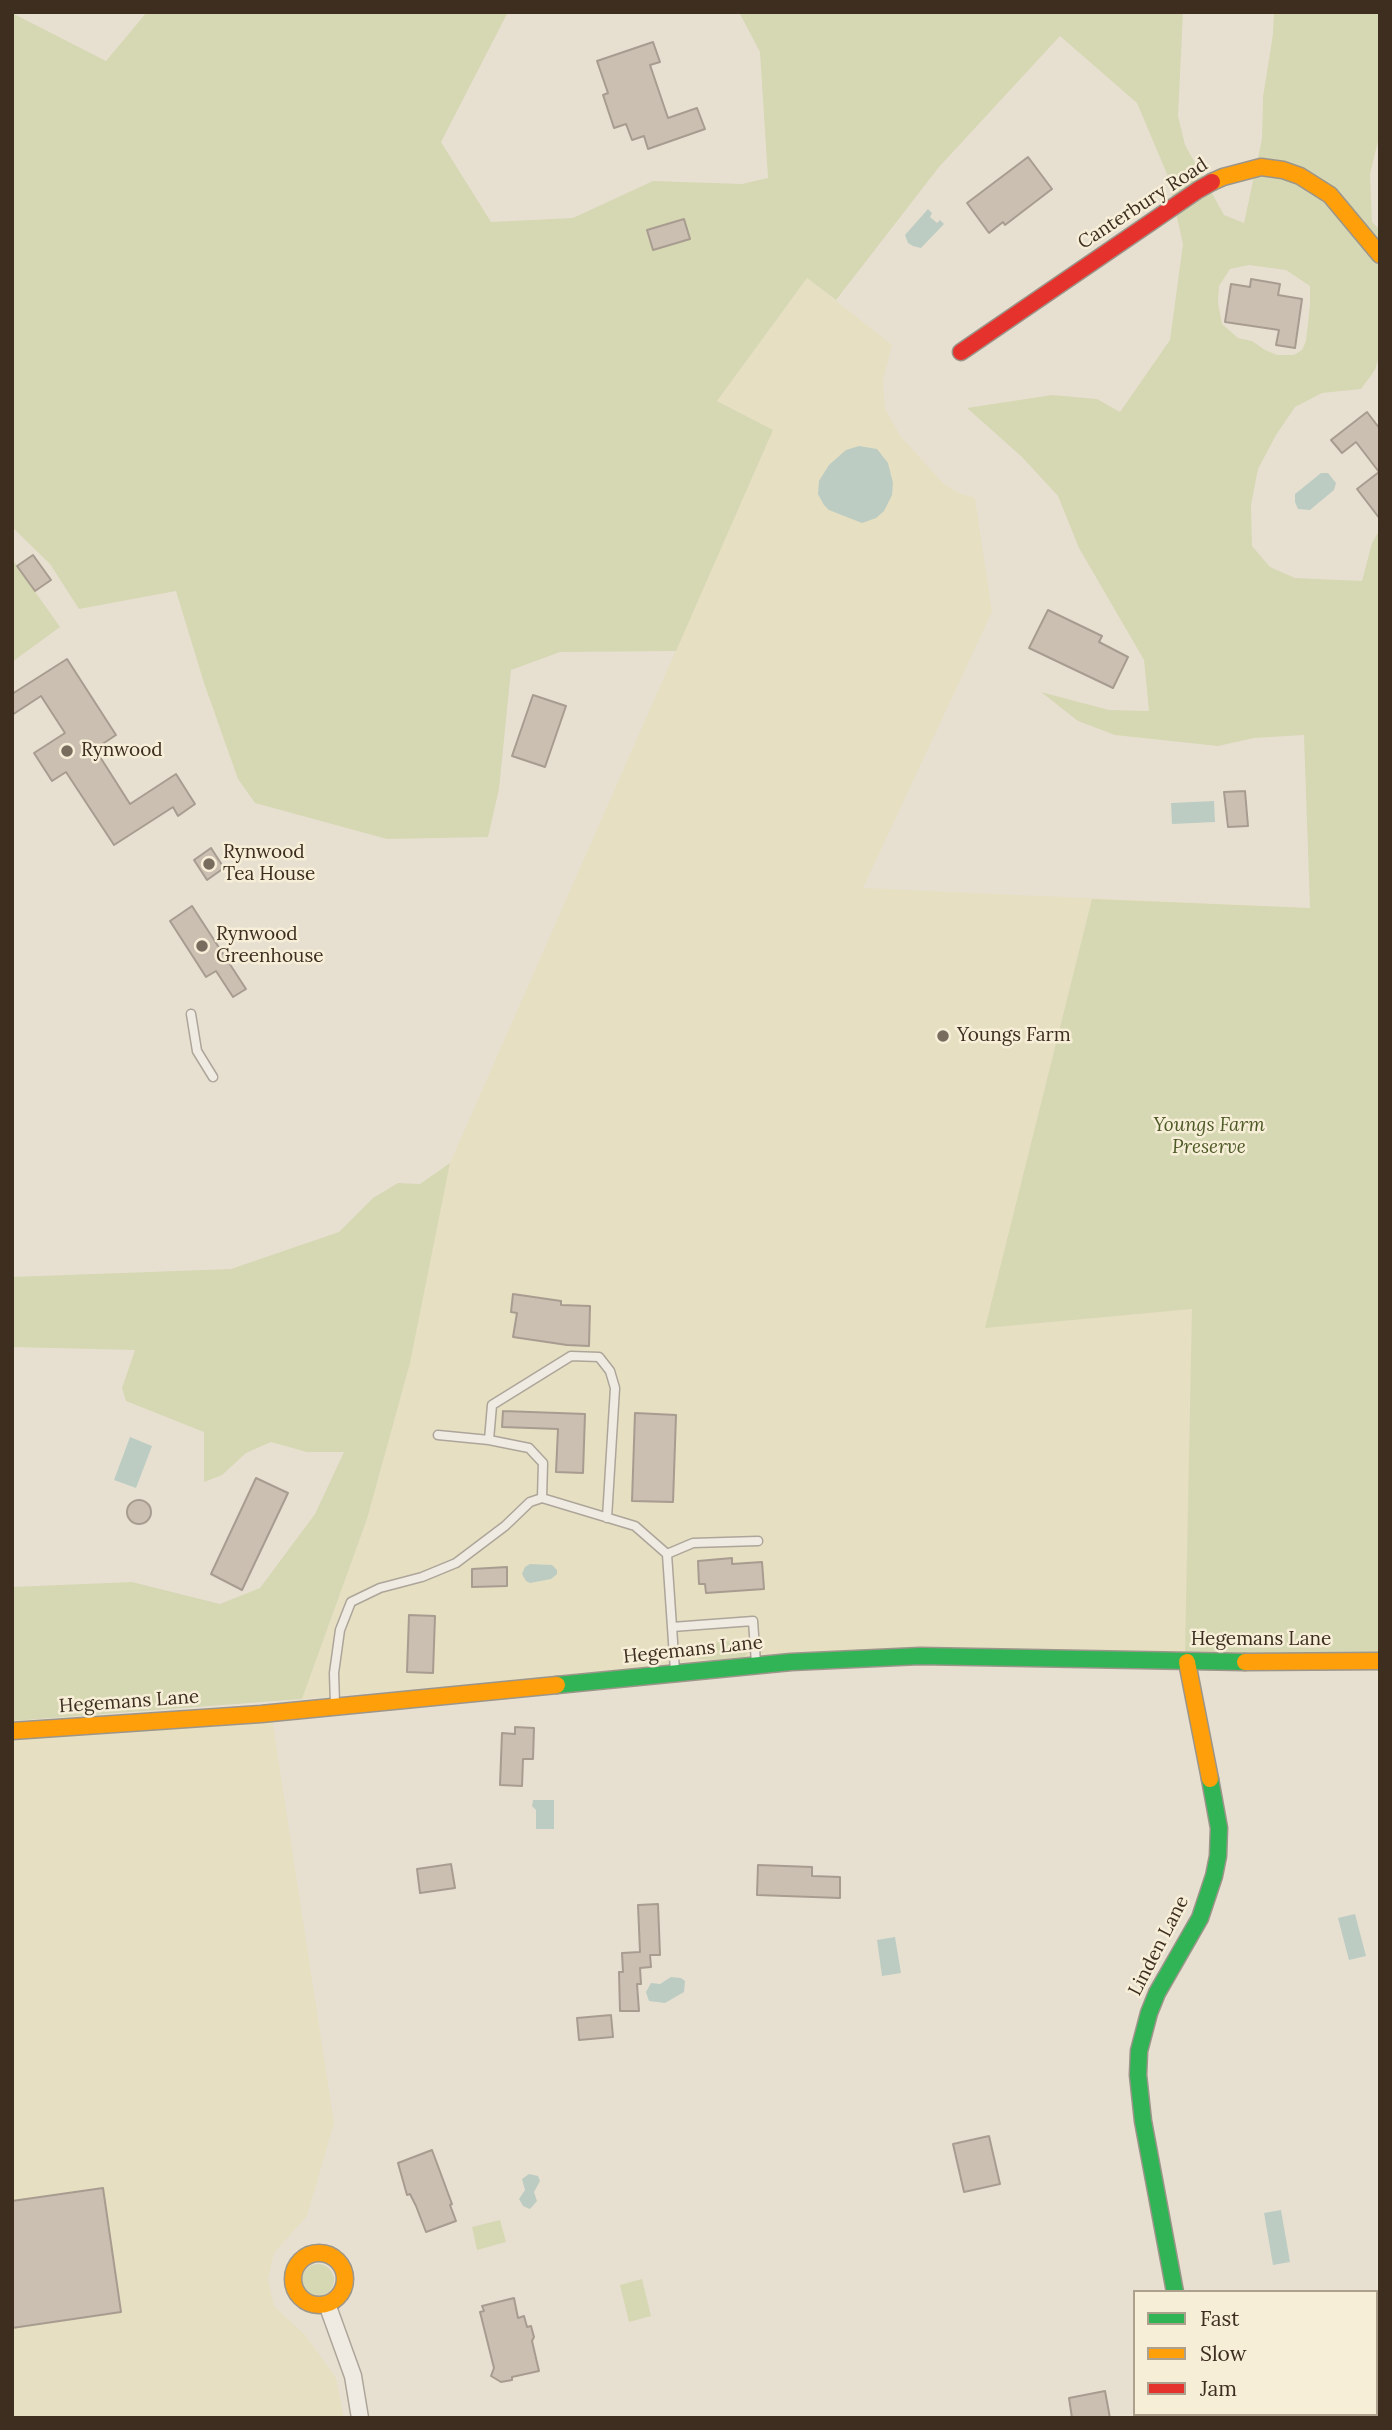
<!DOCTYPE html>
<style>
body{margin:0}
#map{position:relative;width:1392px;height:2430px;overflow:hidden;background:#e7e0d1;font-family:Lora,serif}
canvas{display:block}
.frame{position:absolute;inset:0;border:14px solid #3d2e20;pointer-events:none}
.legend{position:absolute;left:1133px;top:2290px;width:245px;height:126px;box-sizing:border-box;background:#f7eed8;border:2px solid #ada18e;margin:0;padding:9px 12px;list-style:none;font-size:21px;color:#3d2e20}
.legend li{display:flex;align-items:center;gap:14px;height:35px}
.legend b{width:35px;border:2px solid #ada18e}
</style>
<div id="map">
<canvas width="1392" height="2430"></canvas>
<div class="frame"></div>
<ul class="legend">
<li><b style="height:9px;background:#30b455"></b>Fast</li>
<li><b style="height:9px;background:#ff9f0a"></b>Slow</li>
<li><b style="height:9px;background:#e5322d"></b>Jam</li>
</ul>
</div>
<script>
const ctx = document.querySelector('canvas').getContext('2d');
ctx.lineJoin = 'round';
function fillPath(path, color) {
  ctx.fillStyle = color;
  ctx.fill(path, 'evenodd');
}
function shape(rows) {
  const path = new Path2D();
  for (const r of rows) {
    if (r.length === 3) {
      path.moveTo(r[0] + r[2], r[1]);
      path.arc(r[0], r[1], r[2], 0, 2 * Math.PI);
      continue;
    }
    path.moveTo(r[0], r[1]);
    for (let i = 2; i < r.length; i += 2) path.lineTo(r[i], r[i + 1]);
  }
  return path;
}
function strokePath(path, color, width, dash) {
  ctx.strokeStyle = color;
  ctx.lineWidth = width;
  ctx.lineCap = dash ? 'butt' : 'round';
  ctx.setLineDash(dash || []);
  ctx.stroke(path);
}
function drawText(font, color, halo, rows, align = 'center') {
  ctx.font = font + ' Lora,serif';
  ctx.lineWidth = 5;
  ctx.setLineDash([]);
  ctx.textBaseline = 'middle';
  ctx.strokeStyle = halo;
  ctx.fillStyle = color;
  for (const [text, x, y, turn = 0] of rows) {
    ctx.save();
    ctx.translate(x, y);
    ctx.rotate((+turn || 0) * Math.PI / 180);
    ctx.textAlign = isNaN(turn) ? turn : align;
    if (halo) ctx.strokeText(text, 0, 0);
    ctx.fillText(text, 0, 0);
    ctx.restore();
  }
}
const farmland = shape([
 [807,278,892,345,883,380,885,409,901,437,944,484,959,493,975,498,992,612,863,888,1310,908,1380,1652,790,1657,302,1699,367,1519,410,1363,450,1163,773,430,717,401],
 [272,1718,334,2123,307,2216,274,2253,268,2279,274,2306,306,2336,336,2378,344,2418,12,2418,12,1739]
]);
const green = shape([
 [147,12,508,12,441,142,491,222,573,218,653,181,742,184,768,178,760,52,739,12,1183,12,1178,116,1185,145,1224,215,1244,223,1262,139,1263,97,1273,34,1274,12,1380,12,1380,133,1370,174,1372,222,1380,230,1380,353,1375,370,1361,389,1322,393,1295,407,1276,435,1258,469,1251,505,1252,546,1270,567,1295,578,1362,581,1372,543,1380,529,1380,1652,1185,1654,1192,1309,985,1328,1092,899,1310,908,1304,735,1254,738,1218,746,1115,735,1078,721,1041,692,1109,710,1149,711,1144,660,1079,548,1058,496,1022,457,967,408,1052,395,1097,399,1120,412,1170,340,1183,244,1167,174,1137,103,1060,36,939,167,836,300,807,278,717,401,773,430,676,651,560,652,511,670,499,789,488,837,387,839,255,803,238,779,204,683,176,591,79,609,50,564,12,527,12,53,14,51,12,50,12,13,106,61],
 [1249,265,1286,270,1310,286,1310,305,1306,341,1302,350,1294,355,1277,355,1265,350,1252,341,1238,338,1222,324,1218,303,1219,286,1230,269],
 [12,559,60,627,12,662],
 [450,1163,410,1363,367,1519,302,1699,12,1721,12,1587,132,1582,220,1604,260,1588,315,1514,344,1452,307,1452,271,1442,246,1453,222,1475,204,1482,204,1432,126,1401,122,1388,135,1350,12,1347,12,1277,231,1269,339,1232,373,1198,398,1183,420,1184],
 [726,1641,746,1645,747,1654,744,1657,711,1660,699,1659,695,1655,695,1650,700,1645],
 [500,2220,506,2242,477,2250,472,2227],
 [318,2280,16],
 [642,2279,651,2316,629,2322,620,2285]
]);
const water = shape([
 [928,209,932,213,930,217,937,223,940,220,944,224,921,248,913,246,908,243,905,235],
 [859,446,877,449,888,463,893,483,892,495,884,511,876,518,862,523,829,510,824,505,818,494,819,481,829,465,846,450],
 [1321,473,1328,473,1336,483,1334,490,1310,510,1298,509,1295,502,1295,494],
 [1214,801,1215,822,1172,824,1171,803],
 [130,1437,152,1446,136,1488,114,1480],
 [530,1564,552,1565,557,1570,557,1574,551,1579,530,1583,526,1581,522,1574,525,1567],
 [533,1800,554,1800,554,1829,536,1829,536,1810,532,1806],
 [1355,1914,1366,1956,1349,1960,1338,1918],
 [895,1937,901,1973,882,1976,877,1940],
 [671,1977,681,1978,685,1981,684,1992,665,2003,649,2001,646,1992,651,1983,660,1984],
 [529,2174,538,2176,540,2181,534,2192,537,2201,530,2209,523,2206,519,2199,525,2190,522,2179],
 [1281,2210,1290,2262,1273,2265,1264,2213]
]);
const building = shape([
 [653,42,660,62,650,65,668,118,697,108,705,129,648,149,644,136,632,140,626,124,614,128,603,95,608,93,597,61,653,42],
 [1028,157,1052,189,1005,225,1003,222,989,233,967,203,1028,157],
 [684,219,690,239,653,250,647,230,684,219],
 [1251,279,1280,284,1278,295,1302,299,1295,348,1276,345,1279,330,1225,322,1231,284,1250,287,1251,279],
 [1367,412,1380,429,1380,519,1357,489,1379,472,1356,442,1342,453,1331,440,1367,412],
 [33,555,51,580,35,591,17,566,33,555],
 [1048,610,1102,636,1099,642,1128,657,1113,688,1029,648,1048,610],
 [67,659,116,735,95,749,130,804,176,774,195,804,178,816,173,807,114,845,66,772,52,781,34,753,65,733,41,696,12,715,12,694,67,659],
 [533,695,566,706,545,767,512,756,533,695],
 [1245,791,1248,826,1228,827,1224,792,1245,791],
 [211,848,224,868,207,880,194,860,211,848],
 [192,906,246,989,233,997,216,971,206,977,170,921,192,906],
 [513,1294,561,1301,561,1305,590,1306,589,1346,567,1345,513,1337,517,1313,511,1312,513,1294],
 [503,1411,585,1414,583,1473,556,1472,558,1429,502,1427,503,1411],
 [635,1413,676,1415,673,1502,632,1501,635,1413],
 [256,1478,288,1493,242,1590,211,1574,256,1478],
 [139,1512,12],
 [732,1558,732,1564,762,1562,764,1589,706,1593,705,1584,699,1584,698,1561,732,1558],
 [507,1567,507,1586,472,1587,472,1569,507,1567],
 [409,1615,435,1616,433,1673,407,1672,409,1615],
 [515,1727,534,1728,533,1759,523,1759,522,1786,500,1785,502,1733,515,1734,515,1727],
 [451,1864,455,1888,420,1893,417,1869,451,1864],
 [758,1865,812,1867,812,1876,840,1877,840,1898,757,1895,758,1865],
 [658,1904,660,1955,650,1955,651,1967,640,1968,641,1984,637,1984,639,2011,620,2011,619,1972,623,1972,622,1953,640,1952,638,1905,658,1904],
 [611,2015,613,2037,579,2040,577,2018,611,2015],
 [989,2136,1000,2184,964,2192,953,2144,989,2136],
 [432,2150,452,2204,450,2205,456,2221,426,2232,416,2206,410,2194,407,2195,398,2163,432,2150],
 [103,2188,121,2312,12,2328,12,2201,103,2188],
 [514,2298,518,2318,524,2316,527,2327,531,2326,534,2337,532,2341,539,2371,512,2377,512,2380,501,2382,491,2376,494,2368,480,2312,484,2311,482,2306,514,2298],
 [1105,2391,1110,2418,1072,2418,1069,2398,1105,2391]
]);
const lane = shape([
 [191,1014,197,1051,213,1077],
 [438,1435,489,1440],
 [542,1498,543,1463,529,1448,489,1440,492,1405,571,1356,599,1357,610,1371,615,1388,607,1518],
 [667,1554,693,1543,758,1541],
 [672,1627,753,1621,756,1663],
 [335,1704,334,1673,340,1630,351,1602,380,1588,422,1577,456,1563,505,1526,530,1502,542,1498,635,1526,667,1554,675,1671]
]);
const street = shape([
 [327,2304,353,2376,360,2418],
 [1200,2414,1201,2418]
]);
const fast = shape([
 [557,1685,791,1662,920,1656,1245,1662],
 [1175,2292,1143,2121,1138,2075,1139,2051,1149,2013,1157,1993,1200,1918,1214,1876,1218,1856,1219,1828,1210,1779]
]);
const slow = shape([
 [1212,182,1223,177,1261,167,1283,170,1300,176,1330,195,1380,255],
 [1187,1662,1210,1779],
 [1245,1662,1380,1661],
 [12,1731,261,1714,557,1685],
 [319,2279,26]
]);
const jam = shape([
 [961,352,1198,190,1212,182]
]);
const markers = [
 [67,751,7,"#786c5e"],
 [209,864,7,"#786c5e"],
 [202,946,7,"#786c5e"],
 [943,1036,7,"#786c5e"]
];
const streetNames = [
 ["Canterbury Road",1143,204,-33],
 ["Hegemans Lane",1261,1640],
 ["Hegemans Lane",693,1650,-6],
 ["Hegemans Lane",129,1702,-4],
 ["Linden Lane",1159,1946,-63]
];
const poiNames = [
 ["Rynwood",81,751],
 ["Rynwood",223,853],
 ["Tea House",223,875],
 ["Rynwood",216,935],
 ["Greenhouse",216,957],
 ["Youngs Farm",957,1036]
];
const parkNames = [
 ["Youngs Farm",1209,1126],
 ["Preserve",1209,1148]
];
fillPath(farmland, '#e6dfc2');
fillPath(green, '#d6d7b3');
fillPath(water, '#bcccc2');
fillPath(building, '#cbbfb2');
strokePath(building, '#a89c90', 2);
strokePath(lane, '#ada599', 11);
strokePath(street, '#ada599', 19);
strokePath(fast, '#9c958a', 19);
strokePath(slow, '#9c958a', 19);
strokePath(jam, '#9c958a', 19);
strokePath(lane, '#efebe3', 8);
strokePath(street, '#efebe3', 16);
strokePath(fast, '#30b455', 16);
strokePath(slow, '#ff9f0a', 16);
strokePath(jam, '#e5322d', 16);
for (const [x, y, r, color] of markers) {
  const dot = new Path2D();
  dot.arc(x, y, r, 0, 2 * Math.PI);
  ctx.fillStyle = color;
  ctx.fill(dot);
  strokePath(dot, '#f7eed8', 2.5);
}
drawText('19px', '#3d2e20', '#f7eed8', streetNames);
drawText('19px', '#3d2e20', '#f7eed8', poiNames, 'left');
drawText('italic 19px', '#4d5a26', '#f7eed8', parkNames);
</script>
